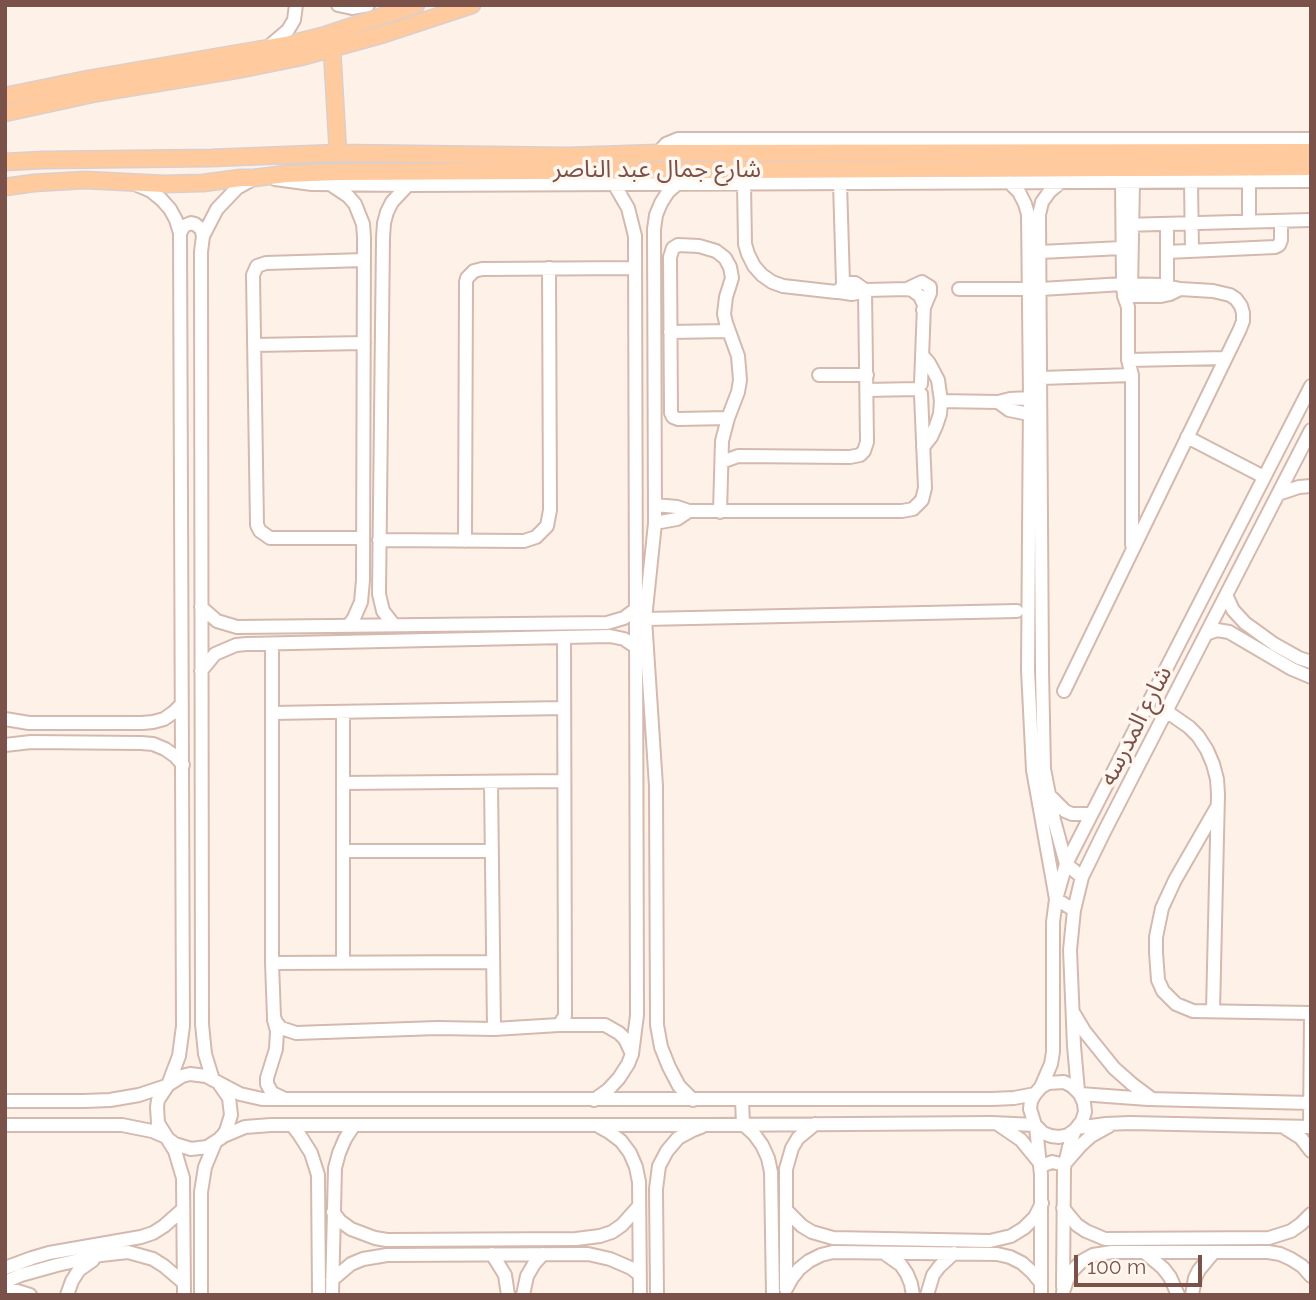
<!DOCTYPE html>
<meta charset="utf-8">
<style>
body{margin:0}
#map{position:relative;width:1316px;height:1300px;overflow:hidden;background:#fef2e8;font-family:Raleway,sans-serif}
canvas{display:block}
.frame{position:absolute;inset:0;border:7px solid #7b5249;pointer-events:none}
.scale{position:absolute;left:1074px;top:1255px;width:128px;height:32px;box-sizing:border-box;border:4px solid #7b5249;border-top:0;padding-left:9px;font-size:21px;line-height:24px;white-space:nowrap;color:#7b5249;-webkit-text-stroke:5px #fff7f0;paint-order:stroke}
</style>
<div id="map">
<canvas width="1316" height="1300"></canvas>
<div class="frame"></div>
<div class="scale">100 m</div>
</div>
<script>
const ctx = document.querySelector('canvas').getContext('2d');
ctx.lineJoin = 'round';
function shape(rows) {
  const path = new Path2D();
  for (const r of rows) {
    path.moveTo(r[0], r[1]);
    for (let i = 2; i < r.length; i += 2) path.lineTo(r[i], r[i + 1]);
  }
  return path;
}
function strokePath(path, color, width, dash) {
  ctx.strokeStyle = color;
  ctx.lineWidth = width;
  ctx.lineCap = dash ? 'butt' : 'round';
  ctx.setLineDash(dash || []);
  ctx.stroke(path);
}
function drawText(font, color, halo, rows, align = 'center') {
  ctx.font = font + ' Raleway,"Noto Sans Arabic",sans-serif';
  ctx.lineWidth = 7;
  ctx.setLineDash([]);
  ctx.textBaseline = 'middle';
  ctx.strokeStyle = halo;
  ctx.fillStyle = color;
  for (const [text, x, y, turn = 0] of rows) {
    ctx.save();
    ctx.translate(x, y);
    ctx.rotate((+turn || 0) * Math.PI / 180);
    ctx.textAlign = isNaN(turn) ? turn : align;
    if (halo) ctx.strokeText(text, 0, 0);
    ctx.fillText(text, 0, 0);
    ctx.restore();
  }
}
const minor = shape([
 [338,5,352,8,368,5],
 [267,48,288,30,294,20,296,5],
 [658,153,666,144,678,139,1311,139],
 [275,179,312,184,408,185,1311,181],
 [1009,182,1019,192,1025,204,1028,214,1030,398,1028,670,1033,770,1056,899,1074,910],
 [1061,182,1050,191,1042,202,1039,215,1042,670,1044,769,1054,820,1066,864,1082,877],
 [1122,182,1123,284,1124,296,1128,307,1128,360,1132,375,1132,545],
 [1191,182,1192,251],
 [678,183,668,192,661,203,656,215,654,229,655,523,645,619,656,786,657,1025,661,1047,669,1067,679,1086,693,1100],
 [744,183,745,244,748,254,754,266,762,275,772,282,783,286,836,292,842,288,843,283,840,183],
 [330,184,348,196,355,204,363,224,364,237,363,580,361,602,354,618,349,625],
 [137,185,151,191,161,199,170,209,176,220,180,233,183,1026,179,1056,168,1085],
 [1249,222,1249,181],
 [1167,224,1167,285],
 [1123,225,1311,220],
 [180,233,184,226,191,223,195,224,201,229,203,236],
 [1040,252,1122,248],
 [1167,252,1275,247,1279,245,1281,240,1281,221],
 [907,289,922,282,930,287,930,293,923,310],
 [959,289,1029,289],
 [1041,289,1123,284,1162,285,1180,289,1213,291,1230,295,1236,299,1241,306,1243,313,1243,321,1240,329,1064,691],
 [1131,290,1133,182],
 [839,292,852,294,863,292,865,290,907,289,912,290,920,296,924,305,921,384],
 [1124,296,1161,296,1170,294,1180,289],
 [670,332,728,331],
 [254,345,364,343],
 [922,355,929,363,938,380,941,401,940,414,936,426,931,437,923,447],
 [1128,360,1226,358],
 [819,375,867,375],
 [1041,378,1132,375],
 [867,390,916,389],
 [941,401,998,402,1010,399,1030,398],
 [998,402,1009,410,1029,414],
 [1187,437,1264,477],
 [722,462,738,456,850,457,860,455,864,451,867,442,865,290,855,283,843,283],
 [1278,494,1299,487,1311,486],
 [655,505,677,507,689,511,902,511,913,509,922,500,925,488,921,394],
 [720,512,722,441,728,418,678,419,673,417,671,413,670,257,673,248,678,245,699,246,716,251,725,258,730,267,732,278,726,297,724,314,726,323,738,356,740,380,738,392,728,418],
 [655,523,677,519,689,511],
 [363,538,270,538,260,531,257,525,253,275,257,266,266,263,364,260],
 [379,540,524,541,536,537,547,526,550,510,549,268],
 [465,541,466,282,467,278,474,271,482,269,635,268],
 [1226,595,1233,610,1245,623,1274,644,1299,658,1311,662],
 [201,607,217,621,237,627,607,623,624,618,636,609],
 [645,619,1017,611],
 [394,625,383,611,379,594,383,238,384,223,387,212,392,202,408,185],
 [1206,634,1217,630,1229,632,1292,669,1311,677],
 [272,644,272,963,274,1017,276,1022,281,1028,296,1033,437,1028,494,1029,559,1025,565,1016,564,637],
 [201,671,215,654,236,645,247,644,610,636,624,639,636,647],
 [1166,711,1189,727,1198,736,1207,750,1213,764,1217,779,1218,794,1213,1011],
 [343,712,343,963],
 [272,713,564,708],
 [5,719,29,723,142,723,153,722,164,719,174,712,182,704],
 [5,745,31,742,141,743,153,744,165,749,175,756,183,765],
 [491,782,494,1029],
 [343,783,564,781],
 [1049,795,1065,811,1072,814,1091,814],
 [1217,807,1175,880,1162,908,1156,937,1156,952,1158,980,1163,991,1176,1004,1193,1011,1311,1013],
 [343,851,492,851],
 [272,963,493,962],
 [1073,1012,1085,1032,1114,1068,1132,1084,1152,1099],
 [274,1020,277,1031,276,1049,267,1078,267,1084,272,1093,285,1099],
 [559,1025,605,1025,619,1033,625,1039,632,1054],
 [213,1080,205,1054,202,1024,201,252,203,236,217,209,237,188,253,179],
 [220,1085,229,1098,231,1115,226,1131,221,1138,207,1147,191,1149,175,1144,168,1139,158,1123,157,1107,158,1100,168,1085,182,1076,190,1074,206,1076,240,1094,262,1099,992,1099,1014,1098,1035,1094],
 [1041,1087,1051,1064,1053,1052,1053,922,1056,899,1066,864,1311,386],
 [1078,1091,1074,1046,1070,950,1074,910,1082,877,1104,832,1311,430],
 [1080,1094,1148,1099,1311,1103],
 [594,1100,608,1090,619,1078,628,1064,632,1054,637,1015,635,236,628,208,614,184],
 [742,1100,743,1124,754,1134,762,1145,768,1158,771,1172,773,1295],
 [5,1101,84,1101,110,1100,139,1095,166,1086],
 [5,1125,122,1125,152,1131,166,1137],
 [292,1125,299,1134,311,1153,318,1175,319,1295],
 [999,1125,1021,1140,1039,1162],
 [600,1127,609,1132,621,1141,630,1153,636,1167,639,1182,640,1295],
 [1036,1127,1041,1175,1041,1295],
 [1310,1127,1311,1014],
 [1077,1128,1106,1124,1130,1123,1311,1127],
 [1285,1128,1301,1138,1311,1151],
 [221,1137,245,1127,271,1125,709,1125,992,1123,1035,1125,1043,1133,1051,1136,1059,1137,1068,1135,1075,1130,1082,1121,1085,1112,1084,1103,1080,1094,1072,1086,1064,1082,1048,1083,1041,1087,1035,1094,1031,1101,1030,1109,1035,1125],
 [168,1140,175,1151,183,1178,184,1295],
 [1067,1161,1081,1145,1091,1136,1109,1126],
 [1041,1168,1044,1165,1052,1162,1061,1164,1064,1168],
 [1063,1208,1077,1225,1086,1231,1105,1239,1269,1238,1291,1231,1301,1224,1311,1214],
 [786,1210,802,1226,812,1232,833,1238,990,1241,1011,1236,1024,1228,1035,1217,1042,1203],
 [333,1212,340,1221,351,1229,375,1238,387,1240,576,1239,600,1236,612,1232,622,1225,639,1206],
 [1144,1252,1163,1268,1170,1277,1178,1295],
 [884,1253,901,1265,907,1274,911,1284,913,1295],
 [492,1254,505,1275,508,1295],
 [5,1268,32,1258,49,1253,141,1237,153,1233,164,1226,182,1210],
 [332,1280,351,1264,363,1259,387,1255,588,1254,610,1259,631,1268,640,1275],
 [5,1282,21,1275,57,1265,101,1255,128,1252,153,1259,164,1266,184,1283],
 [786,1287,786,1169,792,1148,798,1138,815,1124],
 [1063,1287,1064,1168,1069,1147,1075,1130],
 [786,1289,792,1278,799,1269,809,1261,821,1255,833,1252,997,1254,1010,1257,1022,1263,1032,1272,1041,1283],
 [5,1290,17,1291,30,1295],
 [1063,1292,1067,1280,1073,1270,1082,1261,1093,1255,1112,1252,1268,1252,1280,1254,1291,1259,1302,1266,1311,1276],
 [67,1295,72,1281,79,1270,93,1260],
 [201,1295,201,1192,205,1167,215,1143],
 [332,1295,335,1168,339,1153,345,1139,354,1125],
 [523,1295,527,1276,534,1264,543,1254],
 [657,1295,656,1189,659,1166,667,1151,678,1138,693,1130,701,1127],
 [927,1295,933,1275,939,1267,954,1253],
 [1192,1295,1195,1278,1199,1270,1214,1252]
]);
const major = shape([
 [332,49,338,153],
 [5,96,88,79,286,45,322,36,416,5],
 [5,113,92,94,237,70,301,57,384,34,472,5],
 [5,162,43,160,211,158,338,153,568,156,658,153,1311,152],
 [5,187,34,183,85,180,164,184,203,183,241,178,254,178,286,174,337,172,1311,167]
]);
const streetNames = [
 ["شارع جمال عبد الناصر",657,170],
 ["شارع المدرسه",1136,726,-63]
];
strokePath(minor, '#d4b9af', 16);
strokePath(major, '#dacfcc', 19);
strokePath(minor, '#fff', 12);
strokePath(major, '#ffca9e', 16);
drawText('24px', '#7b5249', '#fff7f0', streetNames);
</script>
